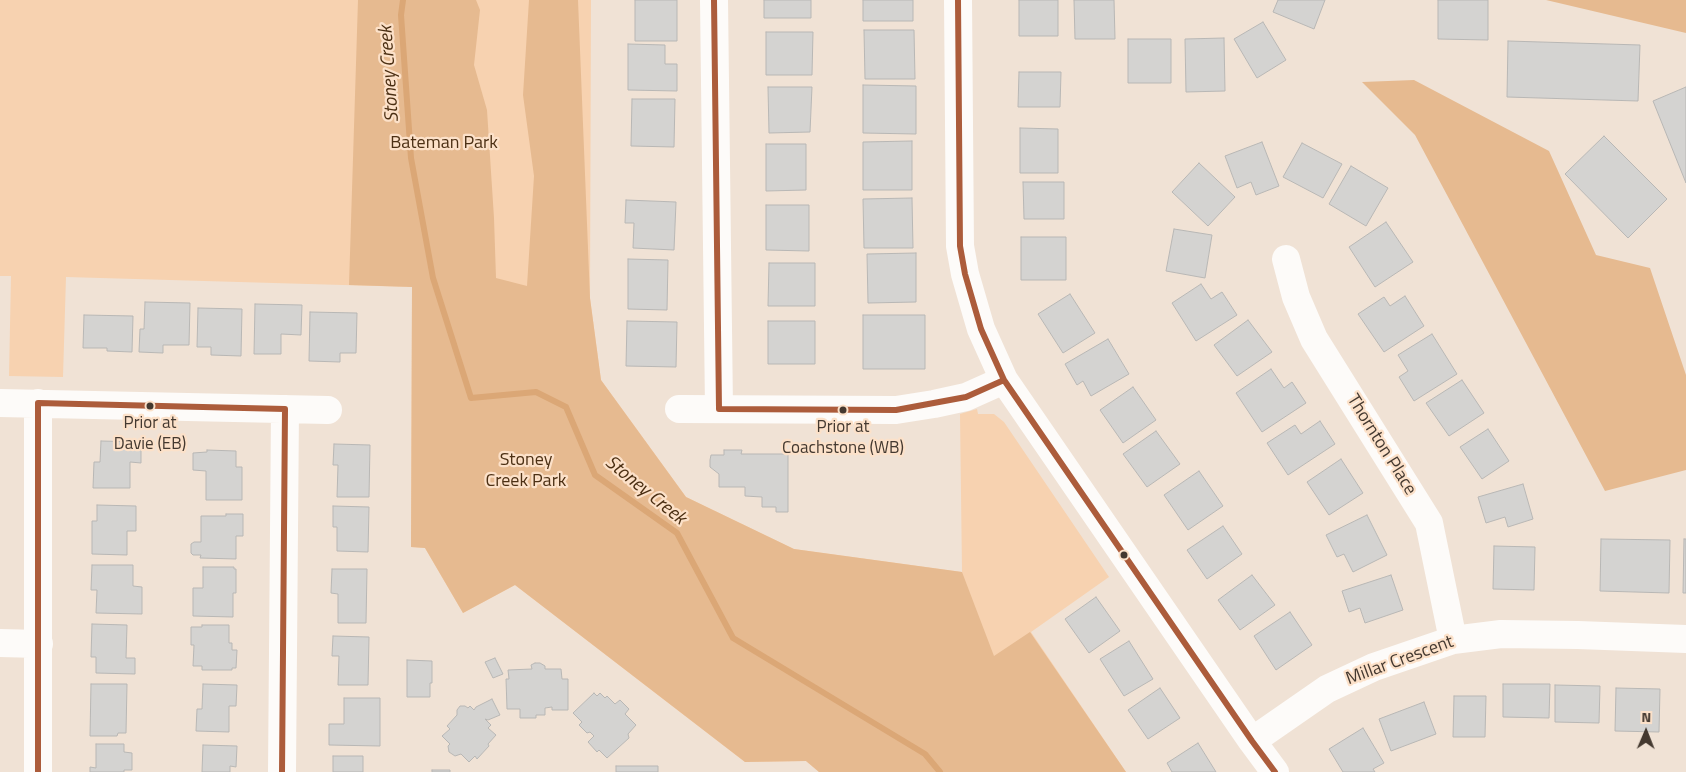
<!DOCTYPE html>
<style>
body{margin:0}
#map{position:relative;width:1686px;height:772px;overflow:hidden;background:#f0e2d5;font-family:"Titillium Web",sans-serif}
canvas{display:block}
.north{position:absolute;left:1621px;top:707px;width:50px;height:50px;-webkit-text-stroke:4px #fce1c9;paint-order:stroke;rotate:1deg;font-size:14px;font-weight:700;line-height:20px;text-align:center;color:#443930}
.north::after{content:'';display:block;margin:auto;width:18px;height:22px;background:#443930;clip-path:polygon(50% 0,100% 100%,50% 72%,0 100%)}
</style>
<div id="map">
<canvas width="1686" height="772"></canvas>
<div class="north">N</div>
</div>
<script>
const ctx = document.querySelector('canvas').getContext('2d');
ctx.lineJoin = 'round';
function fillPath(path, color) {
  ctx.fillStyle = color;
  ctx.fill(path, 'evenodd');
}
function shape(rows) {
  const path = new Path2D();
  for (const r of rows) {
    path.moveTo(r[0], r[1]);
    for (let i = 2; i < r.length; i += 2) path.lineTo(r[i], r[i + 1]);
  }
  return path;
}
function strokePath(path, color, width, dash) {
  ctx.strokeStyle = color;
  ctx.lineWidth = width;
  ctx.lineCap = dash ? 'butt' : 'round';
  ctx.setLineDash(dash || []);
  ctx.stroke(path);
}
function drawText(font, color, halo, rows, align = 'center') {
  ctx.font = font + ' "Titillium Web",sans-serif';
  ctx.lineWidth = 4.5;
  ctx.setLineDash([]);
  ctx.textBaseline = 'middle';
  ctx.strokeStyle = halo;
  ctx.fillStyle = color;
  for (const [text, x, y, turn = 0] of rows) {
    ctx.save();
    ctx.translate(x, y);
    ctx.rotate((+turn || 0) * Math.PI / 180);
    ctx.textAlign = isNaN(turn) ? turn : align;
    if (halo) ctx.strokeText(text, 0, 0);
    ctx.fillText(text, 0, 0);
    ctx.restore();
  }
}
const green = shape([
 [0,0,591,0,590,298,601,380,686,497,794,549,962,572,960,414,977,409,978,414,994,414,1004,422,1109,577,1031,632,1126,772,819,772,806,761,745,762,515,585,463,613,425,548,411,547,412,287,66,277,63,377,9,376,11,276,0,276]
]);
const forest = shape([
 [358,0,476,0,480,10,474,65,487,110,494,218,496,278,527,286,534,176,523,95,529,0,578,0,590,298,601,380,686,497,794,549,962,572,994,656,1030,632,1126,772,819,772,806,761,745,762,515,585,463,613,425,548,411,547,412,287,349,285],
 [1546,0,1686,0,1686,33],
 [1414,80,1549,151,1596,255,1650,268,1686,375,1686,470,1605,491,1415,135,1362,82]
]);
const stream = shape([
 [403,0,401,15,411,158,433,278,471,398,536,392,566,407,595,475,677,533,733,638,925,754,940,772]
]);
const building = shape([
 [635,0,677,0,677,41,635,41,635,0],
 [764,0,811,0,811,18,764,18,764,0],
 [863,0,913,0,913,21,863,21,863,0],
 [1019,0,1058,0,1058,36,1019,36,1019,0],
 [1074,0,1114,0,1115,39,1075,39,1074,0],
 [1278,0,1325,0,1314,29,1273,12,1278,0],
 [1438,0,1488,0,1488,40,1438,39,1438,0],
 [1263,22,1286,60,1257,78,1234,39,1263,22],
 [864,30,914,30,915,79,865,79,864,30],
 [766,32,813,32,812,75,766,75,766,32],
 [1224,38,1225,91,1186,92,1185,39,1224,38],
 [1128,39,1171,39,1171,83,1128,83,1128,39],
 [1508,41,1640,45,1638,101,1507,97,1508,41],
 [628,44,665,45,665,64,677,64,677,91,628,90,628,44],
 [1019,72,1061,72,1060,107,1018,107,1019,72],
 [863,85,916,86,916,134,863,133,863,85],
 [768,87,812,87,810,132,769,133,768,87],
 [1686,87,1686,183,1653,101,1686,87],
 [632,99,675,99,674,147,631,146,632,99],
 [1020,128,1058,129,1058,173,1020,173,1020,128],
 [1604,136,1667,199,1628,238,1565,174,1604,136],
 [912,141,912,190,863,190,863,142,912,141],
 [1262,142,1279,186,1256,195,1251,182,1237,188,1225,156,1262,142],
 [1302,143,1342,164,1323,198,1283,177,1302,143],
 [766,144,806,144,806,190,766,191,766,144],
 [1199,163,1235,197,1208,226,1172,192,1199,163],
 [1351,166,1388,188,1366,226,1329,204,1351,166],
 [1023,182,1064,182,1064,219,1024,219,1023,182],
 [912,198,913,248,864,248,863,199,912,198],
 [626,200,676,202,674,250,633,248,634,223,625,223,626,200],
 [766,205,809,205,809,251,766,250,766,205],
 [1386,222,1413,262,1375,287,1349,247,1386,222],
 [1174,229,1212,235,1205,278,1166,271,1174,229],
 [1021,237,1066,237,1066,280,1021,280,1021,237],
 [916,253,916,302,868,303,867,254,916,253],
 [628,259,668,260,667,310,628,309,628,259],
 [769,263,815,263,815,306,768,306,769,263],
 [1201,284,1211,299,1222,292,1237,315,1196,341,1172,303,1201,284],
 [1070,294,1095,333,1063,353,1038,314,1070,294],
 [1405,296,1424,326,1384,352,1358,314,1384,297,1390,306,1405,296],
 [145,302,190,303,189,345,163,345,163,353,139,352,140,329,144,329,145,302],
 [255,304,302,305,301,335,281,334,281,354,254,354,255,304],
 [198,308,242,309,241,356,211,355,211,347,197,347,198,308],
 [310,312,357,313,356,353,340,353,340,362,309,361,310,312],
 [84,315,133,316,132,352,107,351,107,348,83,348,84,315],
 [863,315,925,315,925,369,863,369,863,315],
 [1248,320,1272,352,1237,376,1214,345,1248,320],
 [627,321,677,322,676,367,626,366,627,321],
 [768,321,815,321,815,364,768,364,768,321],
 [1432,334,1457,374,1414,401,1399,377,1408,371,1398,355,1432,334],
 [1108,339,1129,374,1091,396,1083,381,1077,385,1065,364,1108,339],
 [1271,369,1284,388,1292,382,1306,403,1262,432,1236,393,1271,369],
 [1462,380,1484,413,1449,436,1426,403,1462,380],
 [1133,387,1156,420,1123,443,1100,410,1133,387],
 [1320,421,1335,444,1288,475,1267,443,1295,425,1301,434,1320,421],
 [1488,429,1509,461,1482,479,1460,447,1488,429],
 [1156,431,1180,464,1147,487,1123,454,1156,431],
 [101,441,141,442,141,463,130,462,130,488,93,488,94,462,100,462,101,441],
 [334,444,370,445,369,497,337,497,338,465,333,465,334,444],
 [207,450,236,451,236,467,242,467,242,500,206,500,206,471,193,470,193,453,207,452,207,450],
 [724,450,742,450,741,454,788,454,788,512,776,512,776,507,762,507,762,497,745,496,745,487,719,487,719,474,710,467,710,460,711,455,724,455,724,450],
 [1341,459,1363,493,1329,515,1307,482,1341,459],
 [1199,471,1223,506,1188,530,1164,495,1199,471],
 [1523,484,1533,519,1508,527,1505,517,1486,523,1478,497,1523,484],
 [97,505,136,506,136,531,127,531,127,555,92,554,92,521,97,521,97,505],
 [333,506,369,507,368,552,337,551,337,527,333,527,333,506],
 [226,514,243,514,243,536,236,536,236,559,200,558,201,555,193,555,191,553,191,544,194,542,201,542,201,516,226,516,226,514],
 [1367,515,1387,555,1353,572,1344,554,1337,557,1326,535,1367,515],
 [1223,526,1242,554,1207,579,1187,550,1223,526],
 [1601,539,1670,540,1669,593,1600,591,1601,539],
 [1684,539,1686,539,1686,593,1683,593,1684,539],
 [1494,546,1535,547,1534,590,1493,589,1494,546],
 [92,565,133,565,133,586,142,587,142,614,96,613,97,590,91,590,92,565],
 [203,567,234,567,234,569,236,569,236,593,233,593,233,617,193,616,193,588,203,588,203,567],
 [332,569,367,569,366,623,338,623,338,594,331,593,332,569],
 [1252,575,1275,605,1240,630,1218,600,1252,575],
 [1391,575,1403,610,1365,623,1360,608,1349,612,1342,591,1391,575],
 [1096,597,1120,631,1089,653,1065,619,1096,597],
 [1290,612,1312,645,1276,670,1254,636,1290,612],
 [92,624,127,625,126,658,135,658,135,674,96,673,96,657,91,657,92,624],
 [202,625,229,625,229,643,232,643,232,650,237,650,236,668,232,668,232,670,202,670,202,666,193,666,194,645,191,645,191,627,202,627,202,625],
 [333,636,369,637,368,685,338,685,339,656,332,656,333,636],
 [1129,641,1153,679,1124,696,1100,659,1129,641],
 [495,658,503,674,493,678,485,662,495,658],
 [407,660,432,661,432,683,430,683,430,697,407,697,407,660],
 [535,663,540,663,545,666,545,669,561,669,562,679,568,679,568,710,552,710,552,707,545,708,545,715,536,715,536,718,520,718,520,709,507,709,506,679,509,679,508,670,532,669,531,665,535,663],
 [91,684,127,684,126,733,118,733,117,736,90,736,91,684],
 [203,684,237,685,236,706,229,706,229,732,196,731,197,709,202,709,203,684],
 [1503,684,1550,684,1549,718,1503,717,1503,684],
 [1555,685,1600,686,1599,723,1555,722,1555,685],
 [1160,688,1180,718,1148,739,1128,710,1160,688],
 [1616,688,1660,689,1659,732,1615,731,1616,688],
 [594,693,597,696,600,693,605,698,607,696,615,704,620,700,629,709,625,714,636,725,628,734,629,738,607,758,599,750,597,752,588,742,594,736,590,732,587,733,579,725,582,722,573,713,594,693],
 [1454,696,1486,696,1485,737,1453,737,1454,696],
 [344,698,380,698,380,746,329,745,329,724,344,724,344,698],
 [492,699,500,715,488,720,485,719,491,725,488,728,496,735,488,744,489,746,477,759,475,756,469,762,461,754,455,756,449,752,448,746,450,744,442,736,450,729,447,726,457,715,457,710,460,706,465,706,468,708,470,706,474,710,476,707,492,699],
 [1424,702,1436,734,1391,751,1379,719,1424,702],
 [1363,728,1384,763,1373,769,1375,772,1343,772,1329,749,1363,728],
 [1198,743,1216,772,1172,772,1167,763,1198,743],
 [96,744,124,744,124,752,132,753,132,770,124,770,124,772,90,772,90,767,96,768,96,744],
 [203,745,237,746,236,767,230,766,230,772,202,772,203,745],
 [333,756,363,756,363,772,333,772,333,756],
 [616,766,658,766,658,772,616,772,616,766],
 [432,770,450,770,450,772,432,772,432,770]
]);
const minor = shape([
 [714,0,719,409],
 [958,0,960,246,965,274,981,329,1004,380,1252,741,1275,772],
 [1286,259,1296,297,1314,339,1429,523,1453,640],
 [0,403,328,410],
 [38,403,38,772],
 [679,409,896,410,934,404,966,397,1004,380],
 [0,643,39,644],
 [1252,741,1327,689,1374,667,1453,640,1501,634,1578,635,1686,639],
 [282,772,285,409]
]);
const bus1 = shape([
 [714,0,719,409,896,410,966,397,1004,380],
 [958,0,960,246,965,274,981,329,1004,380,1252,741,1275,772],
 [38,772,38,403,285,409,282,772]
]);
const markers = [
 [150,406,4.5,"#443930"],
 [843,410,4.5,"#443930"],
 [1124,555,4.5,"#443930"]
];
const busNames = [
 ["Prior at",150,424],
 ["Davie (EB)",150,445],
 ["Prior at",843,428],
 ["Coachstone (WB)",843,449]
];
const parkNames = [
 ["Bateman Park",444,144],
 ["Stoney",526,461],
 ["Creek Park",526,482]
];
const streetNames = [
 ["Thornton Place",1381,445,58],
 ["Millar Crescent",1400,661,-20]
];
const waterNames = [
 ["Stoney Creek",390,74,-94],
 ["Stoney Creek",645,491,39]
];
fillPath(green, '#f7d2b0');
fillPath(forest, '#e6ba90');
strokePath(stream, '#dba776', 6);
fillPath(building, '#d4d3d1');
strokePath(building, '#b8b7b5', 1);
strokePath(minor, '#fdfbf9', 28);
strokePath(bus1, '#ac5c3b', 6);
for (const [x, y, r, color] of markers) {
  const dot = new Path2D();
  dot.arc(x, y, r, 0, 2 * Math.PI);
  ctx.fillStyle = color;
  ctx.fill(dot);
  strokePath(dot, '#fce1c9', 2);
}
drawText('17px', '#443930', '#fce1c9', busNames);
drawText('18px', '#4c3014', '#fce1c9', parkNames);
drawText('18px', '#443930', '#fce1c9', streetNames);
drawText('italic 19px', '#4a2e12', '#fce1c9', waterNames);
</script>
